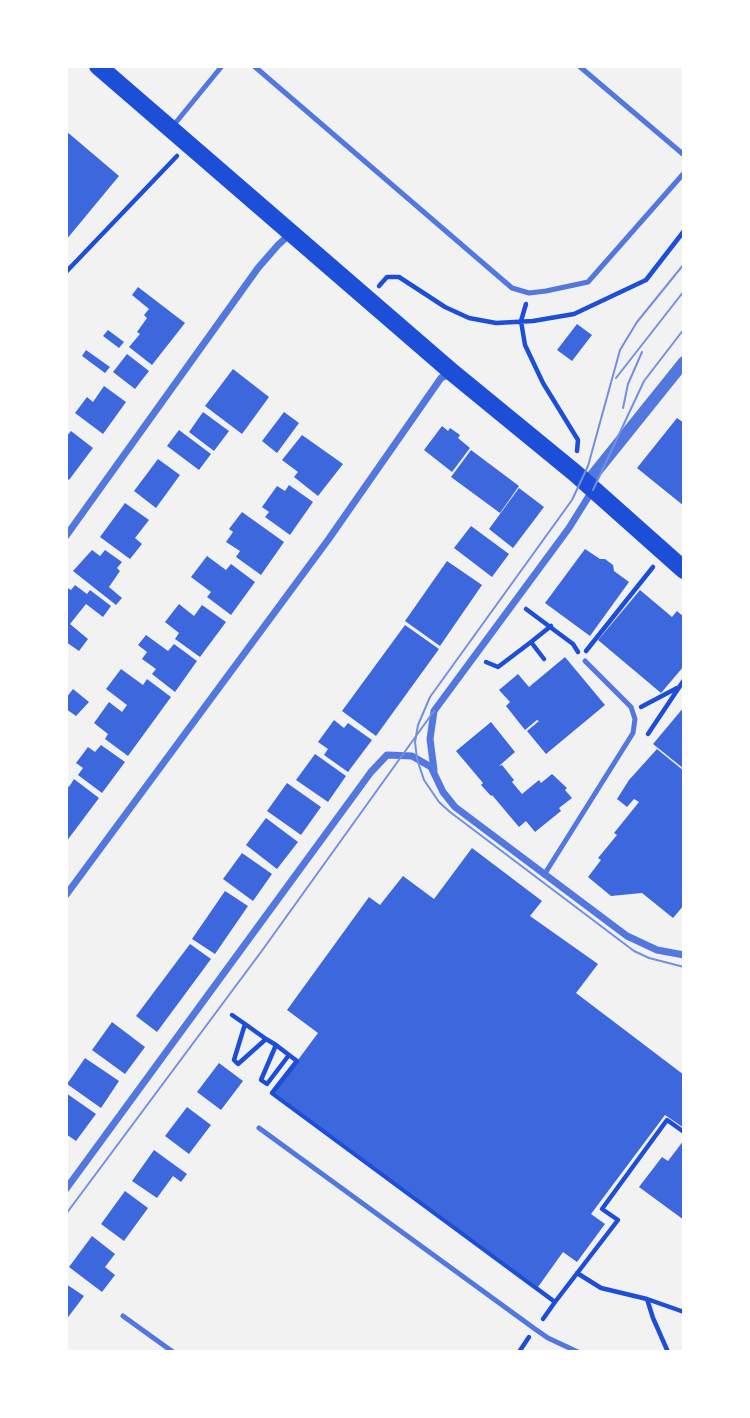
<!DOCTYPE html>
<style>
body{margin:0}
#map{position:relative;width:750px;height:1418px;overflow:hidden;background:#f2f2f2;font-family:"Alegreya Sans",sans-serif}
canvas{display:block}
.frame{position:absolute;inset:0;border:68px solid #fff;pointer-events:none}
</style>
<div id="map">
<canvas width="750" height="1418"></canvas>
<div class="frame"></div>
</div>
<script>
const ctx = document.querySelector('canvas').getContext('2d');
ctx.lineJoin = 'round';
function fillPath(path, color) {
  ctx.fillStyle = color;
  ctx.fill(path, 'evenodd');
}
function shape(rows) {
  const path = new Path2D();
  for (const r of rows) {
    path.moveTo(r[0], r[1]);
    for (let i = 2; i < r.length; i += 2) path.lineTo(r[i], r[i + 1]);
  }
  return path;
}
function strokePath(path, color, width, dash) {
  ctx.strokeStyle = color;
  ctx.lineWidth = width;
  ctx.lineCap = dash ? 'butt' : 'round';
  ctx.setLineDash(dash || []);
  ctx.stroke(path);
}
const building = shape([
 [66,131,119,176,66,240],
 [138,287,185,323,152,365,129,347,140,334,137,332,147,318,144,315,149,309,132,295],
 [577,324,592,335,572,361,557,350],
 [108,330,124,342,119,348,103,336],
 [86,350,110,367,105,373,82,356],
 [127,354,149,371,135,389,113,372],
 [233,369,269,397,242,434,205,406],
 [104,386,126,402,103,434,75,413,87,397,93,402],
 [203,412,229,431,214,451,189,432],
 [284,412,299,423,277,453,262,441],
 [677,418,684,423,684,506,637,468],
 [442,426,448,431,450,428,460,435,458,438,470,448,452,472,424,450],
 [179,430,211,454,199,470,167,446],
 [71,431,93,448,69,480,66,477,66,437],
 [302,435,343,464,318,496,294,477,298,472,282,460],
 [471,450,519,486,500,513,451,477],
 [158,459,180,475,156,508,134,491],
 [289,485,313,502,290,535,265,517,269,512,262,507,277,486,285,491],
 [519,488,544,507,513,548,489,529],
 [125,503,149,520,135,538,142,544,130,559,100,537],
 [242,512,284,542,261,575,236,557,240,551,226,542,233,532,229,529],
 [471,526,509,554,492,577,454,548],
 [585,549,600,559,605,559,613,565,614,571,629,582,590,636,545,603],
 [92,550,100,556,105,550,122,562,117,568,120,571,109,587,122,598,116,605,73,571],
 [207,556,226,570,231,564,255,582,231,615,207,597,211,592,191,577],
 [447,561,482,585,440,646,405,621],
 [75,585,87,594,90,590,111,606,103,617,86,604,70,624,88,639,79,651,66,642,66,587,71,590],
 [640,590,672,617,677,611,684,617,684,666,661,693,598,640],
 [179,604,194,616,202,605,226,622,200,657,175,639,179,633,165,622],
 [405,625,439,649,376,736,342,711],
 [146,635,168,651,174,644,197,661,175,692,152,674,156,669,142,659,147,652,138,645],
 [565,657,605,705,546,754,527,731,539,721,537,720,525,730,506,706,510,702,499,690,518,674,529,687],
 [121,669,143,685,147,679,171,697,128,756,105,739,108,734,94,723,109,702,122,712,127,705,106,689],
 [73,689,89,702,76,716,66,709,66,698],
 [684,707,684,769,653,744],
 [334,720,344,728,348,723,372,740,348,772,324,755,328,749,318,742],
 [491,722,515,752,499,766,502,765,514,780,512,782,522,794,539,780,541,783,552,774,567,788,565,790,572,798,559,808,561,811,535,832,526,821,519,827,492,795,491,796,481,785,483,783,456,751],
 [101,745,125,762,102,793,78,775,83,768,76,763,88,747,95,752],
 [657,749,684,771,684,905,673,918,642,893,611,896,588,877,601,860,598,858,617,835,614,833,639,802,634,799,627,807,617,799,629,780],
 [315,754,346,776,328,802,296,780],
 [74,779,99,798,66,842,66,785,69,787],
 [287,783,321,807,301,835,267,811],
 [266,818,298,842,277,869,246,845],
 [472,848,542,901,530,916,598,964,576,993,684,1075,684,1128,665,1115,591,1214,605,1224,577,1262,563,1252,538,1287,274,1092,318,1033,287,1010,369,897,380,905,403,876,434,899],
 [242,853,272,874,253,901,223,879],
 [225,891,248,906,215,954,192,939],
 [190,944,211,959,157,1032,136,1016],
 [112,1022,145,1047,125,1074,92,1050],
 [85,1058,119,1081,101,1108,67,1084],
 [219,1063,243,1081,221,1110,197,1092],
 [66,1093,96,1114,76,1141,66,1134],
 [187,1107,211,1125,189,1154,165,1136],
 [684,1140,684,1220,639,1187,662,1157,668,1161],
 [154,1150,187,1174,181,1182,173,1176,157,1198,132,1181],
 [125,1191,148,1208,124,1241,101,1224],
 [92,1236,115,1254,105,1267,115,1275,102,1292,69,1267],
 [66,1284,84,1296,66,1320]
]);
const path = shape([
 [66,272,177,156],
 [379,286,387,277,399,277,445,307,469,318,496,323,533,321,574,314,646,280,684,231],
 [526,304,521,321,525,345,543,383,578,440,577,451],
 [526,609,573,644,578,652],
 [531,642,551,626],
 [586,651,653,567],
 [486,662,498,667,531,642,544,659],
 [641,707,677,688],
 [648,734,684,680],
 [232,1015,245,1024,234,1060,238,1064,266,1039,276,1045,261,1080,267,1084,289,1055,297,1061,272,1093,555,1302,543,1319],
 [245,1024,266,1039],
 [276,1045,289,1055],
 [577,1273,601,1288,647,1299,684,1312],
 [647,1299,653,1318,668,1352],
 [555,1302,618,1220,602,1209,667,1120,684,1132],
 [519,1352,529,1337]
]);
const service = shape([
 [254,66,512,288,529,293,546,291,588,282,684,173],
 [579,66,684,155],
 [173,126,222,66],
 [544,875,633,733,635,719,631,707,585,661],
 [259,1128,535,1329,548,1338,578,1352],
 [123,1316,173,1352]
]);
const minor = shape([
 [66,536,258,268,278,245,290,234],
 [434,770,430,739,434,711,569,528,592,491],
 [66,895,328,540,441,378,452,373],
 [66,1189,371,772,387,755,412,756,431,767,443,792,455,807,627,936,657,950,684,955]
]);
const tertiary = shape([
 [586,484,684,362]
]);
const primary = shape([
 [98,66,453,373,575,473,684,570]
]);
const tram = shape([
 [684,264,637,322,620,350,588,466,572,500,430,697,418,725,415,742,417,759,424,780,439,802,450,812,634,951,649,958,684,967],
 [616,378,684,291],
 [623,408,628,384,642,352],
 [593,490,644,381,684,329],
 [66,1214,261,952,434,711]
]);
fillPath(building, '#3d67dc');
strokePath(path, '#1d4ed8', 4.5);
strokePath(service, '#5277de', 5);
strokePath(minor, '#5277de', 7);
strokePath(tertiary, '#5277de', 12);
strokePath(primary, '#1d4ed8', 18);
strokePath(tram, '#7290e2', 2);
</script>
